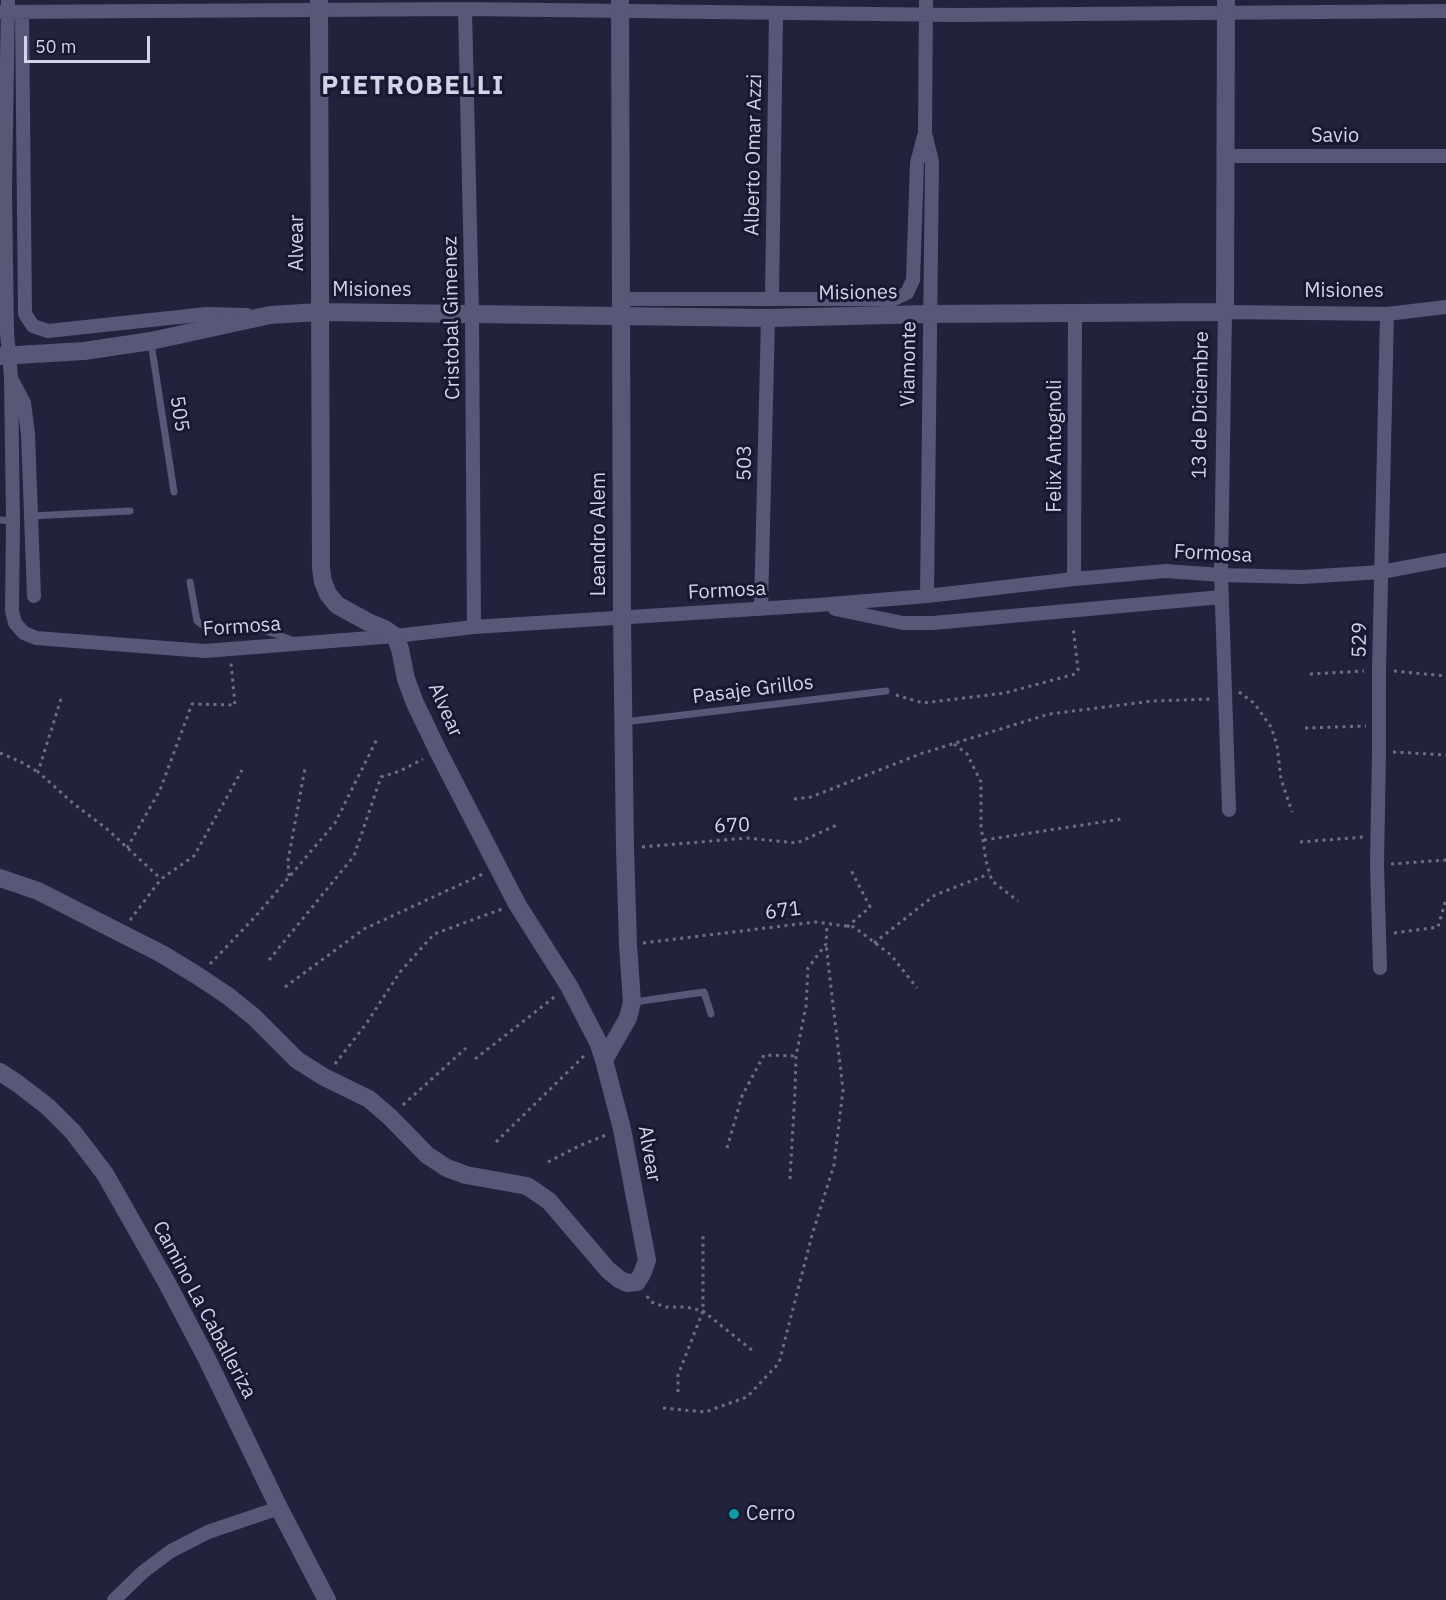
<!DOCTYPE html>
<style>
body{margin:0}
#map{position:relative;width:1446px;height:1600px;overflow:hidden;background:#21223c;font-family:"IBM Plex Sans",sans-serif}
canvas{display:block}
.scale{position:absolute;left:24px;top:36px;width:126px;height:27px;box-sizing:border-box;border:3px solid #d3d4e6;border-top:0;padding-left:8px;font-size:18px;line-height:21px;white-space:nowrap;color:#d3d4e6;-webkit-text-stroke:4px #181832;paint-order:stroke}
</style>
<div id="map">
<canvas width="1446" height="1600"></canvas>
<div class="scale">50 m</div>
</div>
<script>
const ctx = document.querySelector('canvas').getContext('2d');
ctx.lineJoin = 'round';
function shape(rows) {
  const path = new Path2D();
  for (const r of rows) {
    path.moveTo(r[0], r[1]);
    for (let i = 2; i < r.length; i += 2) path.lineTo(r[i], r[i + 1]);
  }
  return path;
}
function strokePath(path, color, width, dash) {
  ctx.strokeStyle = color;
  ctx.lineWidth = width;
  ctx.lineCap = dash ? 'butt' : 'round';
  ctx.setLineDash(dash || []);
  ctx.stroke(path);
}
function drawText(font, color, halo, rows, align = 'center') {
  ctx.font = font + ' "IBM Plex Sans",sans-serif';
  ctx.lineWidth = 6;
  ctx.setLineDash([]);
  ctx.textBaseline = 'middle';
  ctx.strokeStyle = halo;
  ctx.fillStyle = color;
  for (const [text, x, y, turn = 0] of rows) {
    ctx.save();
    ctx.translate(x, y);
    ctx.rotate((+turn || 0) * Math.PI / 180);
    ctx.textAlign = isNaN(turn) ? turn : align;
    if (halo) ctx.strokeText(text, 0, 0);
    ctx.fillText(text, 0, 0);
    ctx.restore();
  }
}
const path = shape([
 [1394,671,1446,676],
 [1310,674,1364,671],
 [1239,692,1254,703,1271,727,1277,745,1281,779,1292,812],
 [896,695,923,703,1005,693,1075,674,1078,670,1073,626],
 [61,699,38,772,74,804,107,829,161,879],
 [1305,728,1366,726],
 [954,744,967,754,981,782,981,826,986,861,992,881,1018,901],
 [1393,752,1446,755],
 [0,753,21,762,38,772],
 [794,799,811,797,920,754,1049,714,1153,701,1212,699],
 [984,840,1122,819],
 [1300,842,1364,837],
 [642,847,747,838,797,843,837,825],
 [127,848,160,790,192,704,235,705,231,663],
 [1391,864,1446,860],
 [289,876,288,861,305,768],
 [130,920,161,879,194,856,242,770],
 [847,927,870,907,850,868],
 [1394,933,1438,927,1446,899],
 [643,943,815,922,854,927,891,955,917,988],
 [874,943,935,895,989,874],
 [269,960,354,856,381,777,400,771,423,759],
 [210,964,255,917,335,823,377,739],
 [285,987,364,929,483,874],
 [475,1059,557,995],
 [335,1064,366,1024,400,972,434,934,502,909],
 [403,1105,466,1048],
 [496,1142,585,1055],
 [727,1148,742,1096,764,1055,796,1056],
 [548,1162,579,1146,606,1135],
 [790,1179,795,1091,796,1056,806,1006,808,968,826,944,827,924],
 [647,1296,651,1302,666,1307,686,1307,703,1311,753,1351],
 [678,1392,678,1375,703,1311,703,1236],
 [663,1408,705,1412,747,1397,779,1363,812,1235,834,1165,843,1090,826,944]
]);
const lane = shape([
 [151,343,174,492],
 [31,516,130,511],
 [0,520,13,521],
 [190,582,197,621,205,627,261,630,276,634,294,641],
 [624,722,886,691],
 [634,1002,704,992,711,1014]
]);
const street = shape([
 [8,0,5,191,7,333,11,377,13,521,12,611,15,623,24,633,36,638,205,651,395,636,474,627,818,605,927,596,1074,579,1166,571,1221,575,1302,577,1381,572,1446,560],
 [926,0,925,133,932,162,927,596],
 [465,9,472,313,474,627],
 [0,12,465,9,956,15,1446,11],
 [22,12,25,314,33,326,48,331,207,314,247,315],
 [1225,156,1446,156],
 [772,298,776,13],
 [620,299,894,299,907,293,913,280,917,163,924,136],
 [13,382,24,403,28,434,34,596],
 [1074,579,1075,313],
 [761,609,768,318],
 [835,609,903,623,933,623,1222,597],
 [1229,810,1221,575,1225,312,1387,314,1446,307],
 [1380,968,1377,865,1379,751,1379,670,1387,314],
 [114,1600,143,1572,171,1551,208,1532,279,1508]
]);
const secondary = shape([
 [0,356,84,351,151,341,270,315,319,312,768,318,929,314,1225,312,1226,0],
 [0,878,38,891,162,954,198,976,228,996,254,1017,297,1060,324,1077,369,1099,390,1117,427,1155,447,1168,466,1175,527,1186,549,1201,608,1270,619,1279,627,1283,637,1282,642,1274,647,1260,622,1129,604,1060,598,1042,569,986,517,904,438,751,415,703,406,679,400,649,395,636,385,629,368,622,337,605,328,594,323,582,321,568,319,0],
 [604,1060,628,1018,632,1002,628,945,625,848,622,617,620,0],
 [0,1072,17,1083,48,1107,73,1132,105,1174,167,1283,207,1359,279,1508,327,1600]
]);
const markers = [
 [734,1514,6,"#0f9aa8"]
];
const streetNames = [
 ["Savio",1335,136],
 ["Alberto Omar Azzi",754,155,-89],
 ["Alvear",297,243,-90],
 ["Misiones",372,290],
 ["Misiones",1344,291],
 ["Misiones",858,293,-1],
 ["Cristobal Gimenez",452,318,-91],
 ["Viamonte",909,364,-89],
 ["13 de Diciembre",1201,405,-89],
 ["505",179,414,81],
 ["Felix Antognoli",1055,446,-90],
 ["503",745,463,-89],
 ["Leandro Alem",599,534,-90],
 ["Formosa",1213,554,3],
 ["Formosa",727,591,-3],
 ["Formosa",242,627,-4],
 ["529",1360,640,-89],
 ["Pasaje Grillos",753,690,-7],
 ["Alvear",445,710,66],
 ["670",732,826,-2],
 ["671",783,911,-7],
 ["Alvear",649,1154,80],
 ["Camino La Caballeriza",204,1310,62]
];
const poiNames = [
 ["Cerro",746,1514]
];
const districtNames = [
 ["PIETROBELLI",413,86]
];
strokePath(path, '#6e6f86', 3, [3, 4.5]);
strokePath(lane, '#575877', 7);
strokePath(street, '#575877', 14);
strokePath(secondary, '#575877', 18);
for (const [x, y, r, color] of markers) {
  const dot = new Path2D();
  dot.arc(x, y, r, 0, 2 * Math.PI);
  ctx.fillStyle = color;
  ctx.fill(dot);
  strokePath(dot, '#181832', 2);
}
drawText('20px', '#d3d4e6', '#181832', streetNames);
drawText('20px', '#d3d4e6', '#181832', poiNames, 'left');
ctx.letterSpacing = '1.5px';
drawText('bold 26px', '#d3d4e6', '#181832', districtNames);
ctx.letterSpacing = '0px';
</script>
